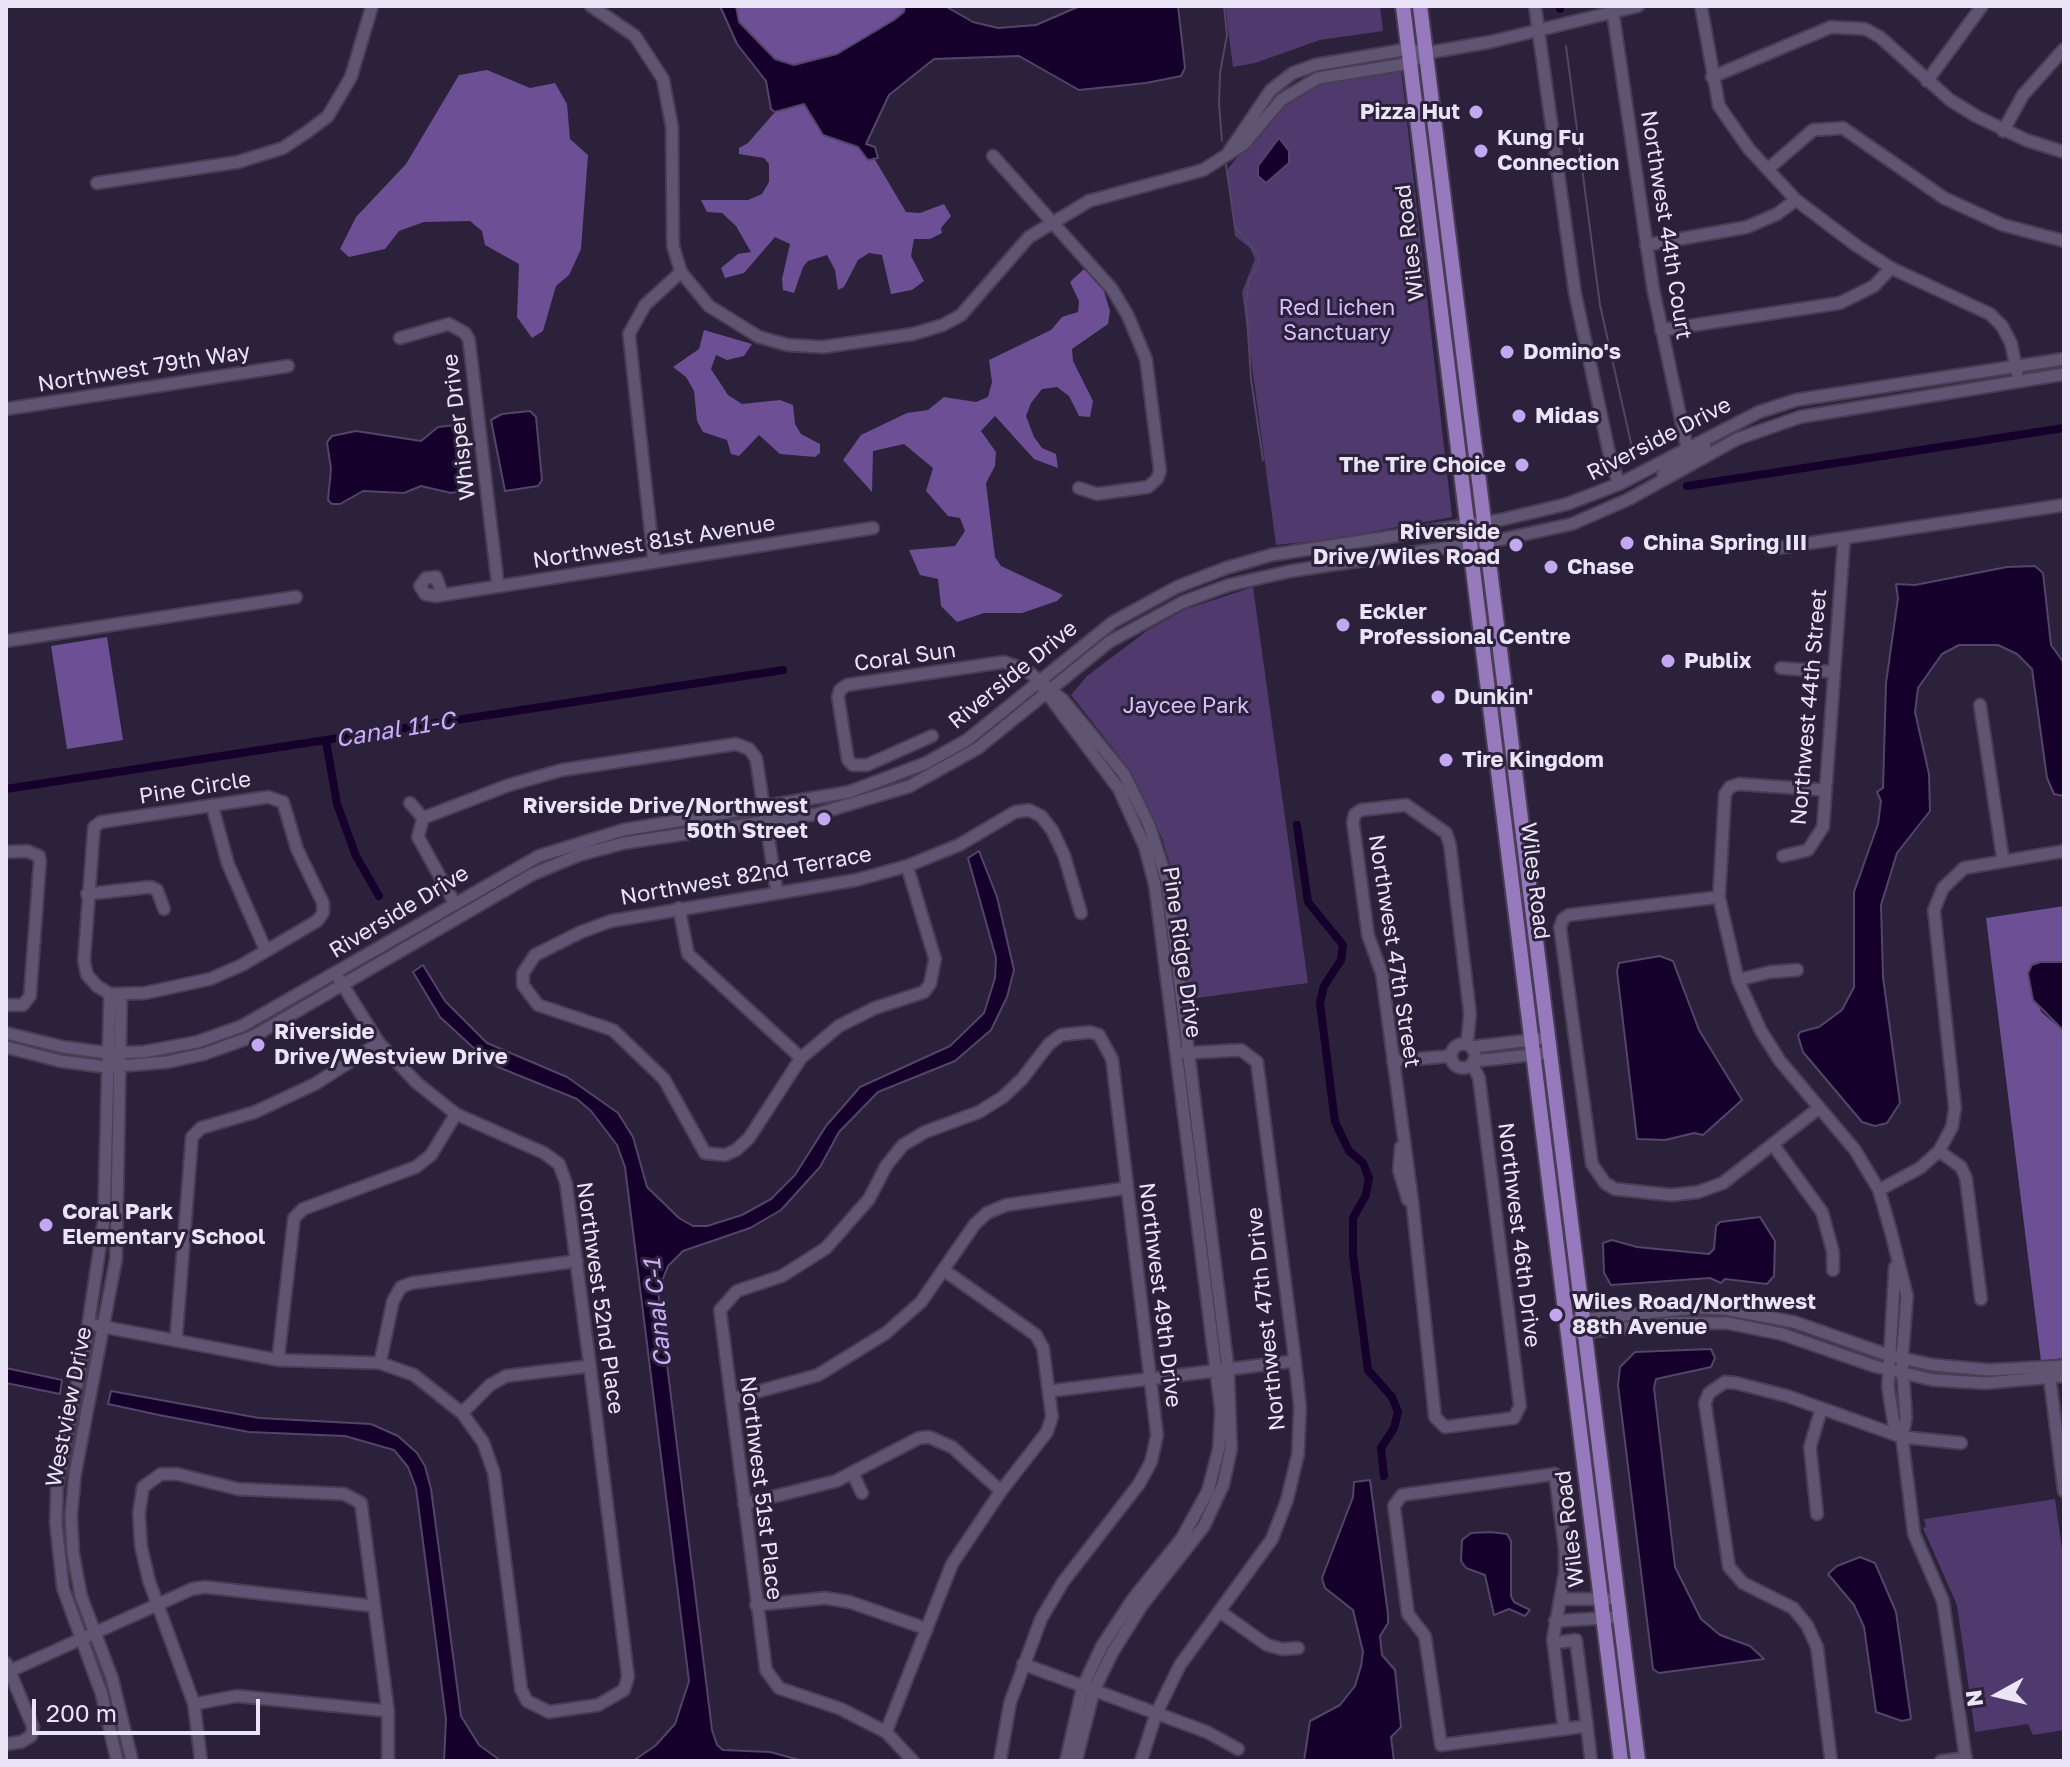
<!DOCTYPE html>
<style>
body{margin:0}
#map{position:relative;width:2070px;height:1767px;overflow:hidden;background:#2b213a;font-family:"Golos Text",sans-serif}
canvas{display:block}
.frame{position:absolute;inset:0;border:8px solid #ebe4f6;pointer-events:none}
.north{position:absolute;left:1958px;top:1655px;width:80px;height:80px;-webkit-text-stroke:6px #2b213a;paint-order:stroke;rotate:262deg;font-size:22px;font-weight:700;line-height:32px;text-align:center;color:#ebe4f6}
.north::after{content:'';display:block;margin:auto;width:28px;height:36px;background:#ebe4f6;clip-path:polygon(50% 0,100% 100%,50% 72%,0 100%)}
.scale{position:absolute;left:32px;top:1699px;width:228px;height:36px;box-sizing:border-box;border:4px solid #ebe4f6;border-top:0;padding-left:10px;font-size:24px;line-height:28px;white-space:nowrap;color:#ebe4f6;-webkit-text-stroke:6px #2b213a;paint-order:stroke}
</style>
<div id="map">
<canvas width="2070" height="1767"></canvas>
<div class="frame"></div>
<div class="north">N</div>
<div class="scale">200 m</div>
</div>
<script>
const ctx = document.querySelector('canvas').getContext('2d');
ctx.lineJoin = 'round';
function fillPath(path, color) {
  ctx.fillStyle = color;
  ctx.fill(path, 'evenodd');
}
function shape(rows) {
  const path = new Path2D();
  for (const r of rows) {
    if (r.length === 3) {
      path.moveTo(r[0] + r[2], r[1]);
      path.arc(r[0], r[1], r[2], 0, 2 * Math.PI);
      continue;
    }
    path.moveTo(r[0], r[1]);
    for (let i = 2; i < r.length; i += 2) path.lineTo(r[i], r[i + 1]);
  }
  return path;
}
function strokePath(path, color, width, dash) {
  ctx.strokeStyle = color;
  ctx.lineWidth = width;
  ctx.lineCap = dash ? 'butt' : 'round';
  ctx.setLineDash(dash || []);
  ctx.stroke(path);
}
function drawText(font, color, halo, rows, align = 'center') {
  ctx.font = font + ' "Golos Text",sans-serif';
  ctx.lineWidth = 6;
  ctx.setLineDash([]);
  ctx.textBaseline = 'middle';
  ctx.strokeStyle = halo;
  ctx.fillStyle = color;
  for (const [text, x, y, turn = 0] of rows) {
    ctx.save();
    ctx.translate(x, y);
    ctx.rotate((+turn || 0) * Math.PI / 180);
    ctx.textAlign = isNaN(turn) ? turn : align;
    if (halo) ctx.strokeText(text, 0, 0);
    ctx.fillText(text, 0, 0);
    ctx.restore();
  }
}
const green = shape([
 [1225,6,1380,6,1383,31,1320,40,1255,63,1233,67],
 [1401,69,1452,517,1333,539,1276,545,1242,292,1255,259,1250,248,1235,236,1227,170,1273,113,1318,84],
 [1253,587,1308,983,1189,999,1171,868,1162,838,1130,770,1071,695,1087,676,1148,630,1186,609],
 [2055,1499,2064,1563,2064,1730,2033,1735,2028,1724,1975,1732,1957,1605,1923,1528,1926,1527,1924,1519]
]);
const forest = shape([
 [736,6,905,6,904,12,894,20,837,54,794,65,775,59,739,22],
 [487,70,530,88,555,83,567,104,570,139,588,155,581,249,569,275,556,286,543,331,532,338,517,317,519,264,485,245,482,231,470,221,424,222,399,231,385,249,349,257,340,249,356,217,406,164,459,75],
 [798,104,807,106,823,134,858,147,868,160,874,158,906,212,920,213,944,204,951,216,941,228,942,233,930,239,914,239,911,256,924,281,912,290,891,294,882,255,869,253,858,260,844,287,838,290,835,270,827,255,808,261,803,267,794,293,783,290,782,279,790,244,775,237,744,273,725,278,721,268,738,254,751,252,736,226,722,213,707,212,701,200,748,200,762,194,769,182,769,164,764,158,739,154,739,148,748,143,775,112],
 [1084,269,1104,291,1110,311,1108,324,1072,349,1073,361,1093,401,1090,417,1079,416,1069,396,1057,387,1042,389,1031,403,1026,416,1034,437,1042,448,1056,454,1058,468,1034,459,995,416,981,431,996,452,995,466,986,483,995,557,1001,566,1063,595,1057,601,1022,613,984,613,957,622,941,606,938,579,920,575,909,550,955,546,965,531,960,518,948,516,926,491,933,468,904,444,873,451,872,492,843,460,861,435,907,413,928,410,944,397,976,402,988,397,992,382,989,360,1051,330,1062,317,1078,312,1079,301,1070,282],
 [704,330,752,344,744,356,727,360,716,355,711,369,728,395,742,404,780,400,793,405,795,424,801,434,820,444,820,453,815,457,780,454,759,435,739,456,731,454,727,440,703,432,697,421,694,391,686,377,673,367,699,349],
 [107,637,123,740,67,749,51,646],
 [2064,906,2064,962,2032,964,2028,973,2041,1012,2064,1031,2064,1358,2041,1361,1986,918]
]);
const water = shape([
 [720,6,736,6,739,22,775,59,794,65,837,54,894,20,904,12,905,6,945,6,973,22,998,28,1036,25,1080,6,1178,6,1185,68,1181,76,1146,83,1079,90,1019,56,934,59,889,95,866,144,875,147,878,158,868,160,858,147,823,135,804,104,775,112,771,109,766,81,737,44,720,6],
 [1279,138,1289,151,1289,163,1266,183,1258,176,1258,166,1279,138],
 [530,411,536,417,542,480,538,486,505,491,491,420,502,414,530,411],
 [457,425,462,431,467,474,467,487,461,491,451,493,421,486,404,493,363,491,340,504,332,504,328,500,331,469,327,442,332,436,356,431,421,441,438,427,457,425],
 [2035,566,2043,573,2051,645,2064,663,2064,796,2054,794,2047,778,2032,669,2017,654,1998,645,1959,645,1942,654,1918,688,1915,712,1929,774,1930,811,1897,853,1881,905,1883,977,1900,1103,1887,1123,1875,1126,1862,1122,1803,1052,1798,1036,1800,1032,1819,1027,1842,1010,1854,987,1854,892,1878,824,1881,801,1877,792,1883,788,1886,683,1898,598,1896,584,1915,585,2007,567,2035,566],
 [979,851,997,897,1014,970,1007,997,991,1030,955,1061,878,1092,839,1132,820,1167,781,1210,750,1228,683,1251,668,1266,658,1291,712,1730,717,1745,723,1750,770,1752,803,1761,633,1761,655,1746,675,1724,689,1681,625,1167,617,1145,591,1111,577,1099,498,1067,478,1052,440,1017,413,972,423,965,445,1001,487,1043,567,1077,618,1113,633,1137,647,1187,679,1218,693,1226,707,1226,742,1215,771,1199,795,1175,826,1126,860,1087,950,1046,984,1013,995,978,996,958,968,858,979,851],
 [1660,956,1673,961,1699,1030,1742,1100,1703,1135,1694,1133,1665,1140,1637,1139,1617,971,1619,963,1660,956],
 [2041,962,2064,962,2064,1031,2033,1000,2028,973,2032,965,2041,962],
 [1760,1217,1775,1241,1774,1276,1767,1284,1725,1279,1721,1283,1710,1278,1611,1285,1604,1273,1603,1243,1612,1240,1637,1247,1709,1254,1714,1249,1716,1226,1720,1222,1760,1217],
 [1711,1349,1715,1358,1711,1367,1656,1379,1654,1388,1675,1567,1701,1619,1720,1635,1750,1646,1764,1659,1659,1673,1653,1669,1618,1385,1620,1367,1635,1352,1711,1349],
 [6,1368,62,1380,60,1394,6,1383,6,1368],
 [111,1391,259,1418,371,1424,398,1436,417,1453,425,1466,431,1489,461,1716,479,1745,501,1761,444,1761,446,1719,416,1488,408,1467,394,1450,345,1436,249,1432,159,1415,108,1404,111,1391],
 [1370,1480,1388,1614,1388,1623,1380,1636,1382,1655,1395,1670,1401,1727,1391,1737,1394,1761,1304,1761,1310,1721,1340,1705,1355,1686,1361,1666,1363,1652,1353,1610,1325,1588,1322,1578,1353,1497,1354,1482,1370,1480],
 [1490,1532,1507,1534,1511,1541,1511,1596,1514,1602,1530,1610,1525,1616,1509,1609,1494,1615,1485,1575,1466,1568,1461,1561,1462,1540,1471,1533,1490,1532],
 [1860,1557,1875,1563,1896,1612,1911,1719,1902,1721,1876,1712,1864,1627,1854,1605,1828,1574,1837,1566,1860,1557]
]);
const stream = shape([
 [1566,46,1600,305,1635,461],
 [1222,141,1219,104,1220,73,1227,35,1224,6],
 [1226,165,1235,227,1258,254,1259,264,1249,280,1246,303,1251,379,1263,460]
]);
const canal = shape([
 [1559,6,1560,9],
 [1687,486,2064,428],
 [326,741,337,804,356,856,379,896],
 [6,789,783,670],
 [1297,825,1308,902,1343,945,1341,960,1324,986,1320,1003,1335,1122,1349,1151,1363,1163,1369,1178,1366,1195,1353,1218,1353,1255,1368,1370,1392,1397,1398,1412,1394,1428,1381,1448,1384,1476]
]);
const minor = shape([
 [591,6,635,36,663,79,672,127,673,246,681,272,709,306,759,337,788,345,823,347,913,334,943,325,961,315,1029,237,1089,201,1203,170,1244,144,1281,100,1318,78,1411,63,1426,53],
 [1535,6,1575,293,1610,457,1619,484],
 [1612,6,1653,288,1687,448],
 [1701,6,1719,106,1749,149,1796,200,1857,246,1891,268,1990,314,2002,326,2011,343,2017,372],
 [1712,77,1831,27,1865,29,1880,37,1950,100,1976,116,2026,140,2064,152],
 [1927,81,1982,6],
 [2003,131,2023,95,2064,49],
 [1230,150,1271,90,1293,73,1315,65,1409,49,1426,53,1490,42,1638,6],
 [993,156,1112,289,1128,316,1146,359,1160,471,1157,479,1148,487,1097,494,1079,488],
 [1768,169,1813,130,1843,128,1944,198,2003,225,2064,241],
 [97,183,238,162,283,148,307,132,328,116,351,77,372,6],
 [1646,245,1747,227,1777,214,1796,200],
 [1661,330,1840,303,1874,286,1891,268],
 [400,338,449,324,465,333,469,340,498,586],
 [6,409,288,366],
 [1663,474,1705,447],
 [1770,549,2064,505],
 [654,562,629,334,645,305,681,272],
 [442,593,436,577,426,578,420,586,425,594,436,596,873,528],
 [6,641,296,597],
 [1781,668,1834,672],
 [1043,688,1119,789,1145,847,1155,885,1221,1410,1219,1448,1208,1491,1182,1538,1133,1599,1102,1646,1083,1686,1066,1761],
 [1980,705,2003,860],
 [932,736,867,765,853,765,848,760,838,697,840,690,847,685,1004,662,1025,669,1063,700,1124,774,1149,825,1167,881,1228,1369,1231,1449,1223,1485,1204,1526,1142,1605,1112,1653,1094,1690,1076,1761],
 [1825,790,1739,784,1730,787,1725,794,1719,897,1738,980,1761,1031,1780,1061,1855,1150,1879,1190,1891,1232,1907,1296,1902,1359,1906,1418,1902,1437,1914,1534,1943,1601,1966,1761],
 [268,797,283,802,297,849,323,903,323,913,317,921,242,965,210,979,145,993,110,994,97,986,87,975,84,961,94,827,101,822,268,797],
 [410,803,423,818,418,837,454,902],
 [212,805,228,864,266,951],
 [423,818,509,785,562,770,736,744,749,749,756,758,777,893],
 [6,852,27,851,39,856,40,861,30,996,23,1005,6,1005],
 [1783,856,1808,850,1823,827,1844,539],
 [907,866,935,959,930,984,924,992,875,1008,839,1026,801,1058,749,1138,736,1150,725,1155,705,1153,664,1079,613,1030,538,1005,523,985,523,973,535,955,581,932,611,921,856,880,907,866,959,845,1015,812,1029,810,1041,816,1052,830,1064,855,1081,913],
 [87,894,150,887,157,890,164,909],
 [1719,897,1569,915,1563,919,1560,927,1592,1164,1605,1183,1615,1189,1671,1195,1698,1192,1723,1183,1819,1108],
 [679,908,688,954,801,1058],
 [1738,980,1770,972,1797,970],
 [110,994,104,1219,87,1333,57,1487,56,1523,63,1588,102,1695,117,1761],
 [121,994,116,1259,75,1474,71,1516,73,1553,81,1596,112,1678,132,1761],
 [6,1033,63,1047,108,1053,143,1052,197,1042,242,1026,539,856,623,830,849,792,926,763,967,740,1113,622,1177,587,1226,568,1271,555,1500,520,1567,504,1619,484,1759,412,1796,400,2064,359],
 [1463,1056,12],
 [1467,1044,1470,1014,1450,845,1446,833,1406,805,1361,810,1355,814,1353,822,1368,935,1382,974,1412,1199,1435,1417,1445,1427,1514,1418,1520,1406,1479,1078,1472,1064],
 [6,1047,60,1061,107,1067,167,1062,204,1054,254,1036,533,874,579,855,624,843,817,814,910,786,978,748,1109,642,1183,602,1229,585,1291,571,1503,539,1572,524,1629,499,1737,439,1800,417,2064,374],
 [1472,1047,1548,1038],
 [1393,1061,1451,1056],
 [1474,1061,1550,1053],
 [1774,1146,1822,1212,1833,1252,1833,1270],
 [1401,1147,1399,1170,1408,1200],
 [1879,1190,1920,1168,1939,1151],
 [1895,1267,1888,1387,1894,1424,1902,1437],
 [1981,1299,1966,1178,1961,1167,1939,1151,1952,1127,1955,1108,1934,910,1943,888,1964,868,2064,851],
 [1568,1321,1695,1308,1725,1309,1794,1322,1888,1355,1933,1365,1989,1370,2064,1366],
 [89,1324,278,1360,380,1363,414,1375,462,1413,483,1442,494,1473,521,1689,527,1701,549,1712,598,1705,624,1690,628,1677,590,1366,566,1183,559,1164,544,1153,456,1114,417,1083,379,1043,339,979],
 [1569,1334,1672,1323,1727,1323,1782,1334,1874,1366,1933,1380,1986,1383,2064,1376],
 [176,1340,192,1137,201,1128,255,1112,315,1084,379,1043],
 [278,1360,294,1218,303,1209,416,1167,431,1155,456,1114],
 [380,1363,393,1301,401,1287,412,1283,577,1261],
 [2049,1372,2064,1491],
 [1050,1391,1295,1361],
 [731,1399,818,1375,886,1333,921,1302,975,1224,987,1213,1006,1205,1127,1188],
 [462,1413,490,1385,506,1376,590,1366],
 [853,1474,862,1493],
 [744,1504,836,1481,919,1438,929,1437,952,1447,1001,1491],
 [1817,1514,1810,1447,1821,1410],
 [1560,1599,1618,1599],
 [756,1605,825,1598,850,1602,927,1629],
 [1222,1613,1267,1645,1282,1649,1298,1648],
 [1555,1621,1621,1617],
 [1554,1643,1576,1640,1587,1726],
 [6,1663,33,1727,31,1736,21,1742,6,1744],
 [1023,1664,1207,1732,1238,1749],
 [10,1671,192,1589,205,1587,374,1606],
 [194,1704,237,1696,388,1711],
 [1564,1729,1441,1745,1425,1636,1408,1614,1394,1506,1402,1495,1555,1474,1565,1550,1565,1572,1553,1639,1564,1729,1587,1726,1591,1761],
 [886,1732,952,1564,1001,1491,1047,1432,1052,1417,1043,1348,1036,1335,945,1271],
 [201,1761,194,1704,149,1581,141,1546,139,1513,143,1487,161,1474,177,1474,238,1489,344,1494,361,1503,388,1711,388,1761],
 [913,1761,886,1732,841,1709,779,1688,766,1670,720,1310,737,1291,782,1276,826,1248,869,1199,886,1166,903,1145,925,1132,979,1112,1003,1097,1022,1079,1049,1044,1061,1035,1090,1032,1099,1035,1112,1059,1157,1435,1151,1462,1139,1484,1063,1582,1041,1619,1010,1703,1000,1761],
 [1141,1761,1156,1714,1180,1665,1272,1539,1287,1500,1298,1454,1300,1407,1295,1361,1257,1062,1241,1050,1185,1053],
 [1831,1761,1817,1647,1807,1625,1793,1608,1743,1583,1729,1567,1705,1403,1709,1393,1725,1382,1736,1383,1787,1396,1902,1437,1961,1443],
 [1941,1761,1966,1758]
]);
const major = shape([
 [1403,6,1621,1761],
 [1420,6,1638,1761]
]);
const markers = [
 [1476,112,8,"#c4a7f1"],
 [1481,151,8,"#c4a7f1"],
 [1507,352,8,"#c4a7f1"],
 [1519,416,8,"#c4a7f1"],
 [1522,465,8,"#c4a7f1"],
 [1627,543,8,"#c4a7f1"],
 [1516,545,8,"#c4a7f1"],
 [1551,567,8,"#c4a7f1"],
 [1343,625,8,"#c4a7f1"],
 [1668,661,8,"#c4a7f1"],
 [1438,697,8,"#c4a7f1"],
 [1446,760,8,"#c4a7f1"],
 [824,819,8,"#c4a7f1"],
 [258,1045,8,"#c4a7f1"],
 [46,1225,8,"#c4a7f1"],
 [1556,1315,8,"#c4a7f1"]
];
const poiNames = [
 ["Pizza Hut",1460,112,"right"],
 ["Kung Fu",1497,138],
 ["Connection",1497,163],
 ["Domino's",1523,352],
 ["Midas",1535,416],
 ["The Tire Choice",1506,465,"right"],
 ["Riverside",1500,532,"right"],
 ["Drive/Wiles Road",1500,557,"right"],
 ["China Spring III",1643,543],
 ["Chase",1567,567],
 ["Eckler",1359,612],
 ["Professional Centre",1359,637],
 ["Publix",1684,661],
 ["Dunkin'",1454,697],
 ["Tire Kingdom",1462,760],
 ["Riverside Drive/Northwest",808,806,"right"],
 ["50th Street",808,831,"right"],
 ["Riverside",274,1032],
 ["Drive/Westview Drive",274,1057],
 ["Coral Park",62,1212],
 ["Elementary School",62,1237],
 ["Wiles Road/Northwest",1572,1302],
 ["88th Avenue",1572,1327]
];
const streetNames = [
 ["Northwest 44th Court",1666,225,81],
 ["Wiles Road",1410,243,-97],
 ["Northwest 79th Way",144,368,-9],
 ["Whisper Drive",459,427,-97],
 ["Riverside Drive",1659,439,-27],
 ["Northwest 81st Avenue",654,542,-9],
 ["Coral Sun",905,657,-8],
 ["Riverside Drive",1013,675,-39],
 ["Northwest 44th Street",1809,707,-85],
 ["Pine Circle",195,788,-9],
 ["Northwest 82nd Terrace",746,876,-10],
 ["Wiles Road",1535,881,83],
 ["Riverside Drive",399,912,-31],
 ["Northwest 47th Street",1394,951,81],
 ["Pine Ridge Drive",1182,952,82],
 ["Northwest 46th Drive",1519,1235,83],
 ["Northwest 49th Drive",1160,1295,83],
 ["Northwest 52nd Place",600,1298,82],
 ["Northwest 47th Drive",1266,1319,-96],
 ["Westview Drive",69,1407,-79],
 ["Northwest 51st Place",761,1488,83],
 ["Wiles Road",1570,1529,-97]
];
const parkNames = [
 ["Red Lichen",1337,308],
 ["Sanctuary",1337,333],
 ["Jaycee Park",1186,706]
];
const waterNames = [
 ["Canal 11-C",395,730,-9],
 ["Canal C-1",658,1313,-96]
];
fillPath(green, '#4f396d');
fillPath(forest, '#6c4f94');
fillPath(water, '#14002a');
strokePath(water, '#544467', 2);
strokePath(stream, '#544467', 2);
strokePath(canal, '#14002a', 8);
strokePath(minor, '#483e54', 15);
strokePath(major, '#483e54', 18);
strokePath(minor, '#5f5471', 11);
strokePath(major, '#967abd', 14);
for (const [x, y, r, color] of markers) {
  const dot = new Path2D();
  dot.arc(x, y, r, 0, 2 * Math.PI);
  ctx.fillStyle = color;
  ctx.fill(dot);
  strokePath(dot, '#2b213a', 3);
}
drawText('bold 22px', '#ebe4f6', '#2b213a', poiNames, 'left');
drawText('22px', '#ebe4f6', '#2b213a', streetNames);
drawText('22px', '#d8c1fd', '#2b213a', parkNames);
drawText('italic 24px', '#cbadfb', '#2b213a', waterNames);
</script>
